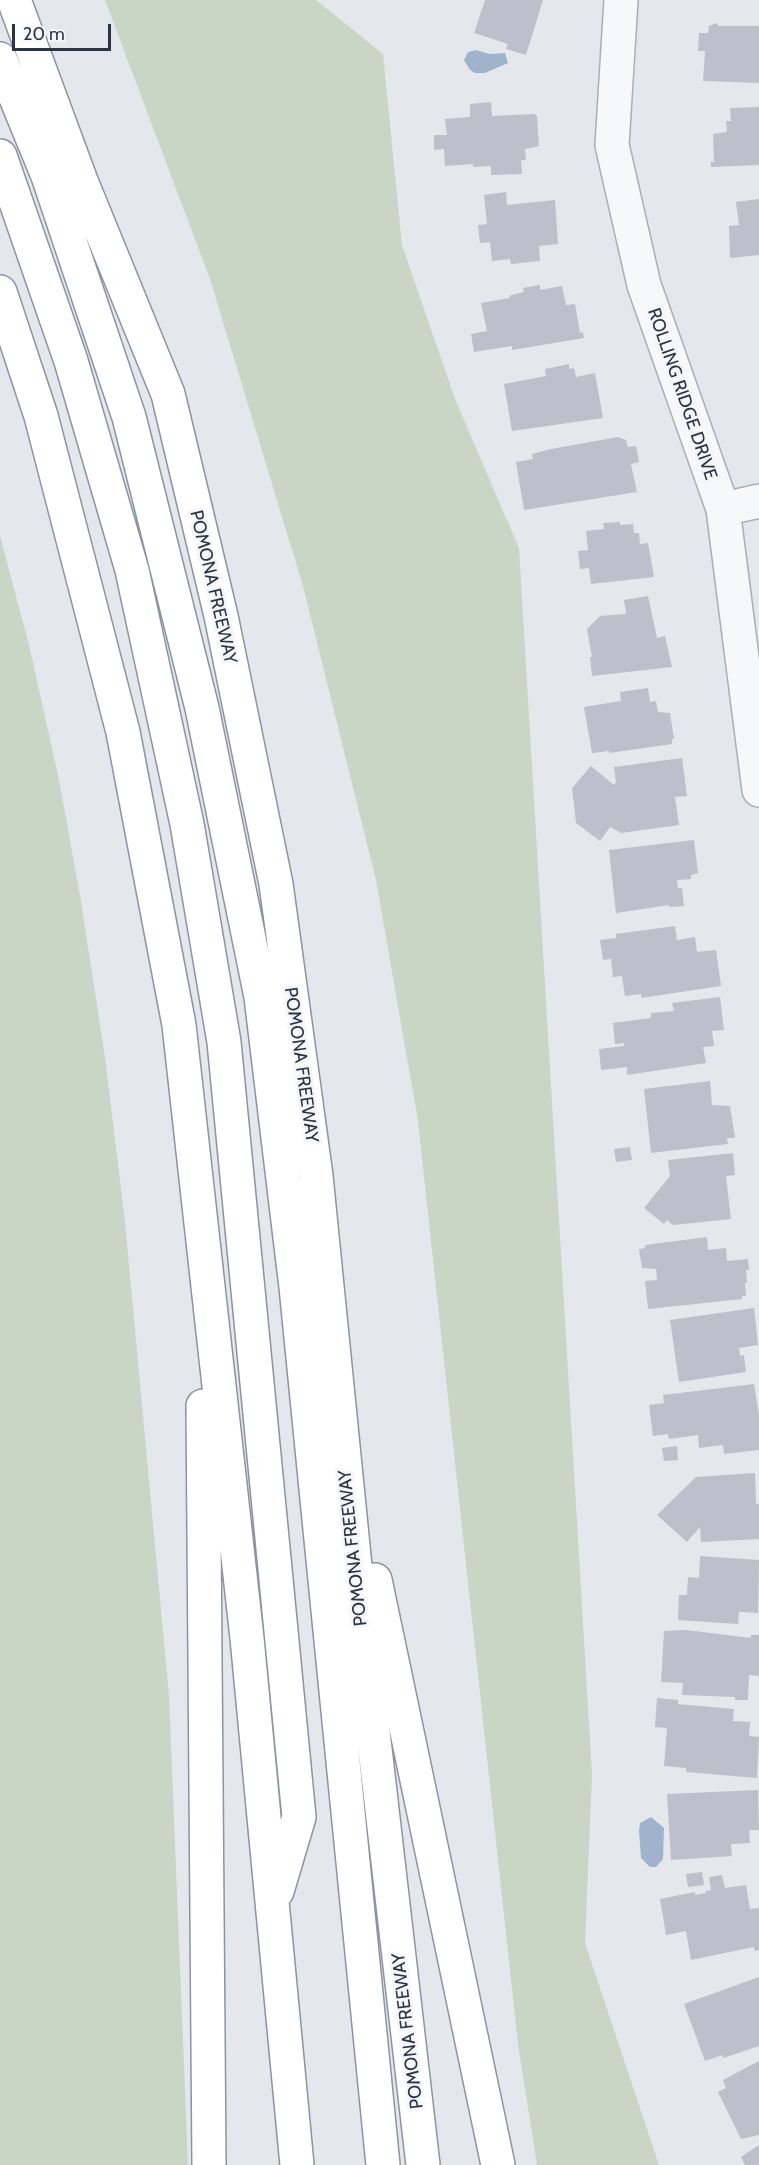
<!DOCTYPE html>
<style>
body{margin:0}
#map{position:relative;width:759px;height:2165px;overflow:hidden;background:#e4e7ec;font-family:Cabin,sans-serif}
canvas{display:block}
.scale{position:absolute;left:12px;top:24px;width:99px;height:27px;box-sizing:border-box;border:3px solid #2b3445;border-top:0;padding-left:8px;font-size:18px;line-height:21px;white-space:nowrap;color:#2b3445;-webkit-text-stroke:4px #f4f6f9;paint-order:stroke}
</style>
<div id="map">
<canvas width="759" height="2165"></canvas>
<div class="scale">20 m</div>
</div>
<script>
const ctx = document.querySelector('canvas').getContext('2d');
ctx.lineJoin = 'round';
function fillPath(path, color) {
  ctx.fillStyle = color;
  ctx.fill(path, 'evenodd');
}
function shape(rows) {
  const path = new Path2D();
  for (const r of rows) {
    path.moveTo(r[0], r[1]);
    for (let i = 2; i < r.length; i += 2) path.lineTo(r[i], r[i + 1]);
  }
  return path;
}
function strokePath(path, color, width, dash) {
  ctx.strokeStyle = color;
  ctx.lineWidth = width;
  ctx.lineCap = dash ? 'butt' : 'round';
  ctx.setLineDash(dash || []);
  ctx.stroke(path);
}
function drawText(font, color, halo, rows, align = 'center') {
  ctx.font = font + ' Cabin,sans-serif';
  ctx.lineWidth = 6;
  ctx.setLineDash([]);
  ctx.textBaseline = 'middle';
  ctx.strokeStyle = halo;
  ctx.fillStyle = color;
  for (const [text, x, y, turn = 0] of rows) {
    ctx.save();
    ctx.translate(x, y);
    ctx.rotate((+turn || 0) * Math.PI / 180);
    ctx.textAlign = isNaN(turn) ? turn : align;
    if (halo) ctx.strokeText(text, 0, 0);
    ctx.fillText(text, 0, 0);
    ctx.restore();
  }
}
const green = shape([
 [105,0,316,0,383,54,402,245,455,399,519,548,592,1774,585,1943,659,2165,537,2165,518,2044,418,1121,376,880,303,586,210,279],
 [0,536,29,645,59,780,80,895,105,1057,125,1222,169,1696,188,2165,0,2165]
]);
const water = shape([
 [476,50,489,54,505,53,508,63,485,73,475,73,470,70,464,60,468,52],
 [651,1817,664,1828,663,1859,656,1867,650,1867,641,1858,639,1831,640,1823]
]);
const building = shape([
 [485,0,543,0,526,55,506,49,508,44,474,33],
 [716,23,719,26,759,26,759,83,703,81,705,51,698,51,699,33,708,33,709,26],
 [491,102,492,116,534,114,537,116,539,146,525,149,526,160,521,160,522,174,491,175,491,166,473,167,473,164,445,166,444,149,434,150,434,135,447,135,445,119,470,117,470,104],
 [759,107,759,165,711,167,711,162,714,162,713,134,727,132,726,121,731,121,730,108],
 [506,192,507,205,555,200,558,244,539,246,540,261,511,264,510,259,492,261,490,242,480,243,478,225,487,224,484,195],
 [759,199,759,255,730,258,729,226,739,225,736,202],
 [540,285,540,290,562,286,566,305,575,304,580,333,583,332,584,338,512,350,512,346,474,352,471,334,487,331,481,303,509,298,511,295,524,292,523,288],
 [569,364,569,369,574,368,576,377,595,373,603,418,512,431,504,384,546,376,545,369],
 [618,437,626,440,628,447,636,446,639,462,631,464,637,492,524,510,516,462,533,459,532,454,551,449],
 [620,522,620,525,633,524,634,533,639,533,640,544,648,543,654,577,591,584,589,568,580,569,578,551,588,550,586,531,604,529,603,523],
 [648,596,657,638,665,636,672,667,592,676,590,657,592,657,587,629,600,616,626,614,624,600],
 [648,688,650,702,656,701,658,712,670,713,674,739,672,739,672,744,609,753,609,751,592,753,584,707,621,701,620,692],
 [682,758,687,796,675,797,679,825,621,833,610,827,600,841,576,823,572,788,591,766,614,785,616,782,614,767],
 [694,840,698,873,691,875,691,879,677,880,678,888,682,888,684,906,669,907,669,905,616,913,609,850],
 [675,926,677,940,695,937,697,952,716,950,721,986,641,998,641,994,625,996,622,976,613,977,611,959,603,960,600,940,616,938,616,934],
 [720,997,724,1030,712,1031,714,1046,703,1047,706,1063,627,1075,627,1067,601,1070,599,1049,624,1046,624,1043,615,1044,613,1023,651,1018,651,1013,674,1011,672,1003],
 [710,1081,712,1105,730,1106,735,1138,727,1138,728,1144,651,1153,644,1089],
 [630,1147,632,1160,616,1162,614,1149],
 [733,1153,735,1175,726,1176,731,1219,673,1225,667,1220,664,1224,644,1208,670,1176,668,1160],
 [707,1237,708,1250,726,1248,727,1261,748,1259,749,1270,746,1270,747,1283,745,1283,746,1296,742,1296,742,1299,648,1309,645,1281,657,1280,656,1269,642,1268,639,1249,645,1248,645,1245],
 [754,1308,758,1345,739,1348,740,1356,744,1355,746,1372,679,1382,670,1320],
 [754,1384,759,1415,759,1450,724,1454,723,1445,699,1448,698,1435,669,1439,668,1434,653,1436,649,1405,664,1403,663,1395],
 [677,1446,678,1460,664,1461,662,1448],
 [755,1473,756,1504,759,1504,759,1539,701,1542,700,1527,687,1542,657,1515,696,1477],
 [700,1556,759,1560,758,1613,739,1612,738,1624,678,1620,679,1595,687,1595,688,1577,699,1578],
 [686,1630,751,1638,751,1635,759,1635,759,1676,749,1675,748,1700,735,1700,735,1697,682,1695,683,1683,661,1682,664,1631],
 [657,1698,678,1700,678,1704,734,1709,733,1721,750,1722,749,1736,759,1737,757,1778,686,1772,686,1768,664,1766,667,1728,655,1727],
 [758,1790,759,1830,749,1830,750,1843,731,1844,732,1856,671,1860,667,1794],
 [702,1872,704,1885,688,1887,686,1874],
 [722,1875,725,1888,746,1885,750,1909,759,1908,759,1950,755,1951,754,1947,691,1960,686,1931,666,1935,660,1899,695,1892,695,1895,706,1893,706,1891,711,1890,709,1877],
 [759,1977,759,2046,723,2058,722,2055,705,2061,684,2004],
 [759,2061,759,2135,741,2139,718,2092,726,2088,723,2080],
 [759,2145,759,2165,745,2165,741,2157]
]);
const minor = shape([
 [621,0,612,145,644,285,723,509,759,790],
 [723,509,759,501]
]);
const highway = shape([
 [14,0,81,181,168,394,221,616,276,884,316,1176,362,1636,423,2165],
 [0,59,48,176,129,417,202,708,261,997,296,1287,383,2165],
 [0,156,71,361,132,570,187,824,224,1042,299,1817,277,1891],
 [0,292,41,416,123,732,179,1025,247,1638,297,2165],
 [203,1406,209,2165],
 [375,1580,498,2165]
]);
const streetNames = [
 ["ROLLING RIDGE DRIVE",682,394,71],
 ["POMONA FREEWAY",213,587,77],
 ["POMONA FREEWAY",301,1065,82],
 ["POMONA FREEWAY",353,1548,-96],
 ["POMONA FREEWAY",408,2031,-97]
];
fillPath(green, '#c9d6c5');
fillPath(water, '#9fb4cc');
fillPath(building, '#bbc0ca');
strokePath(minor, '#a9aeb7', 36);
strokePath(highway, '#8b94a3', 36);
strokePath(minor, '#f7f8fa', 33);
strokePath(highway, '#fff', 33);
drawText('18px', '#2b3445', '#f4f6f9', streetNames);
</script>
